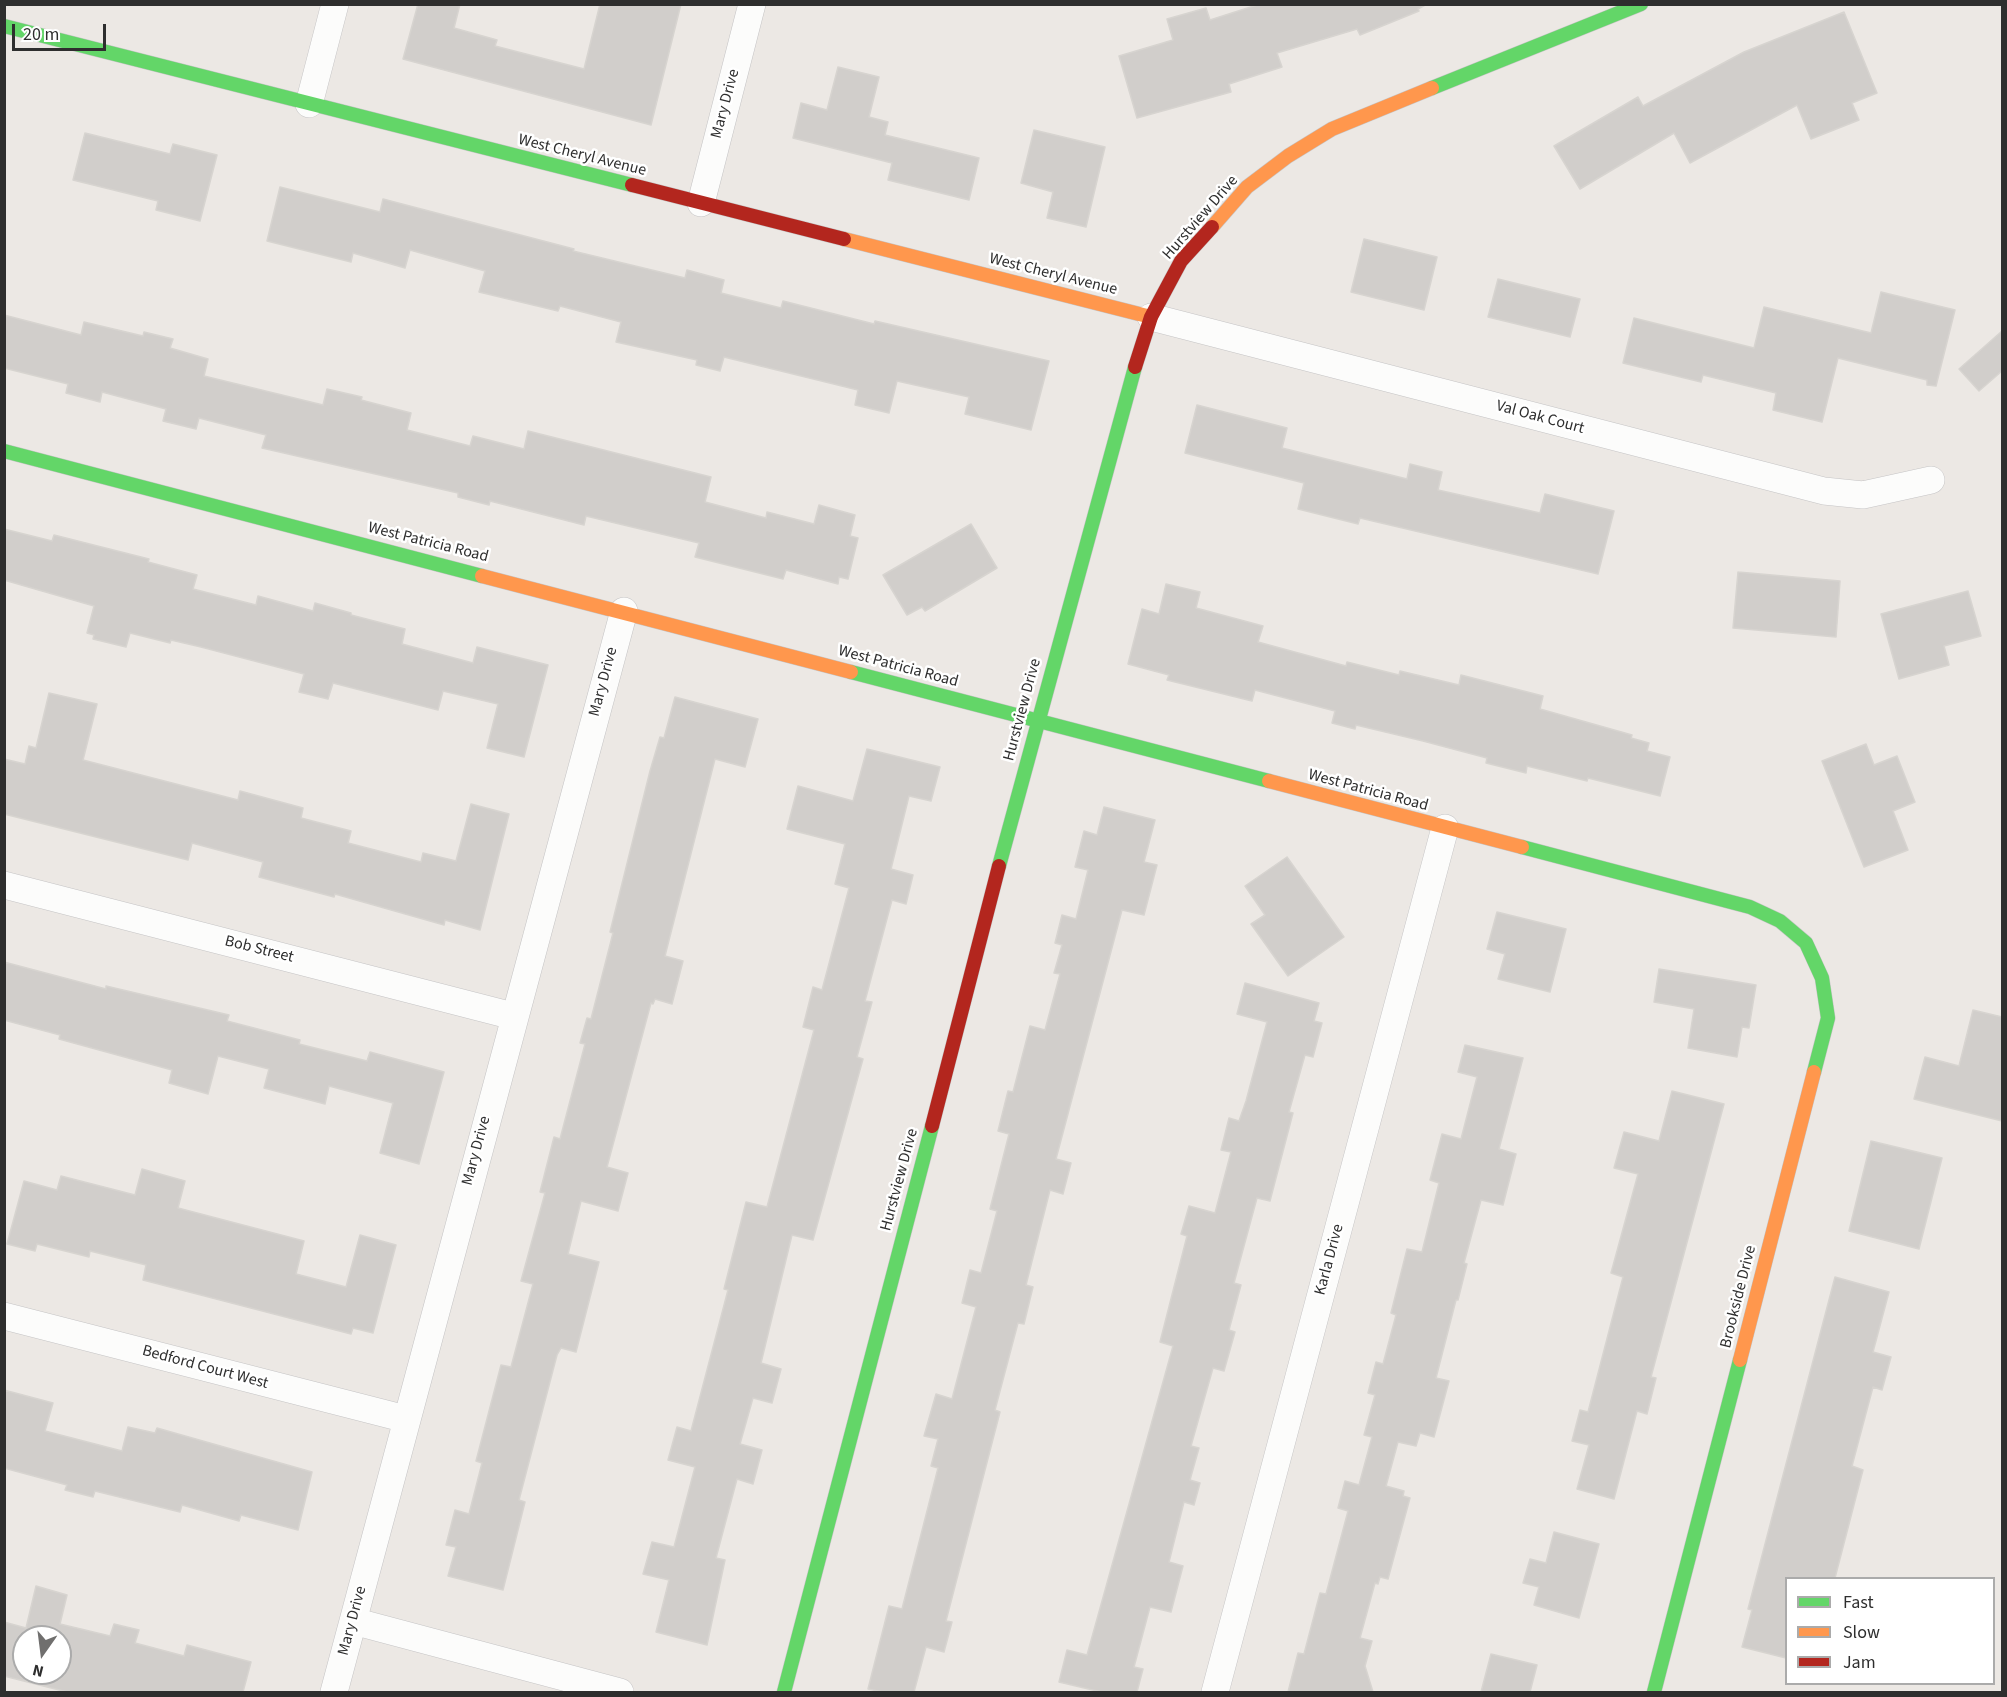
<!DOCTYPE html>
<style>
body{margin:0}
#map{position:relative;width:2007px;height:1697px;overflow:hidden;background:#ece8e4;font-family:"Source Sans 3",sans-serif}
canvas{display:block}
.frame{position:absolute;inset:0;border:6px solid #2e2e2e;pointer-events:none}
.legend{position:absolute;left:1785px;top:1577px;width:210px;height:108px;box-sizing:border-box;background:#fff;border:2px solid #ababab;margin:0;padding:8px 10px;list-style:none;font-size:18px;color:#2e2e2e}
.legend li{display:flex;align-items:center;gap:12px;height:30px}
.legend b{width:30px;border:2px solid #ababab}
.north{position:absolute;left:12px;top:1625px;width:60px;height:60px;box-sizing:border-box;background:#fff;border:2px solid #ababab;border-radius:50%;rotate:194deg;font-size:16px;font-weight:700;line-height:24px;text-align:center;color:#2e2e2e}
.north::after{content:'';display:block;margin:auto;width:21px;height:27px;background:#706f6e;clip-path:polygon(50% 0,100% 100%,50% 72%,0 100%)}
.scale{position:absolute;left:12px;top:24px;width:94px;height:27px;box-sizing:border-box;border:3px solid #2e2e2e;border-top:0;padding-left:8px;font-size:18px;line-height:21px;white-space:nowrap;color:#2e2e2e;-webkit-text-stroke:4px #fff;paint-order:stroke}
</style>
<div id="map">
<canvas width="2007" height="1697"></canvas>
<div class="frame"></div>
<ul class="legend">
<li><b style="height:8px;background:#63d668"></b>Fast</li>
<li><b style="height:8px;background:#ff974d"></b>Slow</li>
<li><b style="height:8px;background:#b3261e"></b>Jam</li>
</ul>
<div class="north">N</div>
<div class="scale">20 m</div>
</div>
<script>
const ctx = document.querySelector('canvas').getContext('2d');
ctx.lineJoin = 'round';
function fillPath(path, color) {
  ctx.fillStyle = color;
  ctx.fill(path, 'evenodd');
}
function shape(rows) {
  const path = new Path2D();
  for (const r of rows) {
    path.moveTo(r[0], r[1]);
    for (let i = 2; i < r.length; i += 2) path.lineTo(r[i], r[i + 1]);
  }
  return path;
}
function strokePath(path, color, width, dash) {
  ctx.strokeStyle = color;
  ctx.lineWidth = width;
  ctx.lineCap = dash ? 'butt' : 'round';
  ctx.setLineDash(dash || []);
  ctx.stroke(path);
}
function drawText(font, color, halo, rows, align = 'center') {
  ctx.font = font + ' "Source Sans 3",sans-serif';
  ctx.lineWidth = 5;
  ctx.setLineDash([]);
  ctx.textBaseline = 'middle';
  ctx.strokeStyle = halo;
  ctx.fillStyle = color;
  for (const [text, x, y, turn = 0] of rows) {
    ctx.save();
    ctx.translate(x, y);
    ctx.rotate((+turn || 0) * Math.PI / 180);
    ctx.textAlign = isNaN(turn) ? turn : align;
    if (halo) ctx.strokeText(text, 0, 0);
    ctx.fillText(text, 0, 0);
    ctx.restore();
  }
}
const building = shape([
 [418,4,460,4,454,28,497,40,495,46,584,69,600,4,681,4,651,125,403,59,418,4],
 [1260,4,1427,4,1418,9,1419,11,1360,35,1357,29,1277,53,1282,67,1229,84,1231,92,1137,118,1119,56,1173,40,1167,19,1206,8,1210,20,1260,4],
 [1844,12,1877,93,1852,103,1859,120,1811,139,1797,105,1690,163,1674,133,1580,189,1554,146,1638,97,1643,106,1744,52,1844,12],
 [838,67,879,77,869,117,888,122,885,135,979,158,969,200,888,180,892,163,793,138,801,103,827,110,838,67],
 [1034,130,1105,147,1086,227,1047,218,1053,192,1021,183,1034,130],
 [85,133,170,154,173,144,217,155,200,221,156,210,158,201,73,180,85,133],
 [280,187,380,212,383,199,574,249,573,251,685,278,687,270,724,280,721,293,781,308,783,301,874,324,875,321,1049,361,1031,430,965,414,969,397,897,381,889,413,855,405,858,390,724,357,720,371,696,365,697,360,616,342,621,322,560,306,558,311,479,292,485,271,410,250,405,268,353,253,351,262,267,241,280,187],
 [1364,239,1437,257,1424,310,1351,292,1364,239],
 [1498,279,1580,299,1570,337,1488,317,1498,279],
 [1881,292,1955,310,1936,386,1927,385,1927,380,1838,358,1822,422,1773,410,1776,393,1703,375,1701,382,1623,363,1634,318,1754,348,1764,307,1871,333,1881,292],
 [4,315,81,335,84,322,143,336,144,332,173,339,170,348,208,359,204,376,323,405,327,389,362,397,361,400,411,413,407,430,470,446,473,436,524,449,528,431,711,477,705,502,766,518,767,512,814,524,819,505,855,515,850,536,858,538,848,579,839,577,838,584,786,570,783,579,695,557,699,543,586,516,584,525,490,501,489,505,458,497,458,493,262,448,266,435,199,418,196,429,163,421,166,409,102,392,100,402,66,393,68,384,4,368,4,315],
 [2002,331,2002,371,1979,391,1959,369,2002,331],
 [1197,405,1287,428,1282,448,1407,479,1410,464,1442,472,1438,490,1540,513,1545,494,1614,511,1598,574,1360,518,1358,524,1298,509,1304,483,1185,453,1197,405],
 [971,524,997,568,925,611,922,607,907,615,883,575,971,524],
 [4,529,52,541,54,535,149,559,148,562,197,575,193,589,256,605,258,596,313,611,315,603,351,613,351,615,405,629,402,644,473,663,477,647,548,665,524,757,487,748,498,704,443,691,438,710,333,683,328,699,299,692,304,674,201,647,171,640,170,643,130,633,126,647,93,639,94,635,87,633,94,606,4,580,4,529],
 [1738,572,1840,581,1836,637,1733,628,1738,572],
 [1166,584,1200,592,1196,608,1263,626,1258,642,1346,666,1347,662,1399,675,1400,671,1459,685,1461,675,1543,696,1540,709,1632,735,1631,738,1649,743,1647,751,1670,757,1660,796,1588,778,1587,781,1527,766,1526,773,1486,763,1487,758,1423,741,1356,725,1355,729,1332,723,1335,711,1255,690,1252,701,1167,680,1169,675,1128,664,1142,609,1159,614,1166,584],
 [1968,591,1981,636,1944,646,1949,665,1899,679,1881,614,1968,591],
 [49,693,97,704,83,760,238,800,240,791,303,808,301,818,351,831,348,843,421,862,423,853,456,861,471,804,509,814,480,930,445,920,444,925,335,894,334,897,259,877,263,862,192,843,188,860,4,814,4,759,25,764,29,746,36,748,49,693],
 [675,697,758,719,745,767,715,759,665,956,683,961,672,1004,655,999,653,1004,651,1003,607,1167,628,1173,618,1211,581,1201,568,1254,599,1262,576,1352,561,1348,557,1355,519,1500,525,1502,503,1590,448,1576,456,1547,446,1545,455,1510,469,1514,482,1463,476,1461,501,1365,511,1367,533,1284,521,1281,545,1193,540,1192,554,1137,560,1139,585,1044,580,1043,587,1018,591,1019,613,933,610,932,650,771,660,737,664,738,675,697],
 [1866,744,1874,765,1897,756,1915,802,1893,811,1908,850,1864,867,1822,761,1866,744],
 [867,749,940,767,931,801,909,796,891,869,913,875,906,904,892,900,865,1001,872,1002,857,1057,863,1059,813,1240,792,1235,761,1363,781,1369,772,1403,753,1398,740,1444,762,1450,753,1484,737,1479,716,1558,725,1560,707,1645,656,1632,669,1580,643,1574,652,1542,674,1547,695,1467,668,1460,677,1427,691,1431,728,1290,724,1289,746,1202,767,1207,814,1030,803,1027,813,987,822,990,849,888,835,884,845,844,787,829,798,786,853,801,867,749],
 [1104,807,1155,820,1144,862,1157,865,1144,915,1122,910,1056,1159,1071,1163,1063,1194,1050,1190,1026,1285,1033,1287,1024,1324,1018,1323,995,1410,1000,1412,946,1621,952,1622,944,1652,926,1647,914,1692,883,1692,868,1689,889,1606,902,1609,938,1468,931,1466,938,1439,924,1436,936,1394,952,1399,976,1307,962,1303,970,1270,981,1273,997,1211,990,1209,1009,1134,998,1131,1008,1091,1013,1092,1030,1026,1045,1030,1060,974,1054,973,1062,945,1055,943,1062,915,1076,919,1088,870,1075,867,1084,831,1097,835,1104,807],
 [1287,857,1344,937,1288,976,1251,924,1265,915,1245,886,1287,857],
 [1497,912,1566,929,1550,992,1498,979,1505,954,1487,949,1497,912],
 [4,962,106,989,106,986,229,1015,227,1021,300,1040,299,1044,367,1061,370,1052,444,1072,419,1164,380,1153,393,1103,329,1086,325,1104,264,1088,269,1069,218,1056,208,1094,169,1083,172,1070,59,1039,60,1035,4,1020,4,962],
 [1659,969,1756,985,1749,1028,1742,1027,1737,1057,1688,1048,1694,1009,1654,1002,1659,969],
 [1245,983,1319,1003,1314,1021,1322,1023,1313,1057,1305,1055,1289,1112,1293,1113,1270,1201,1257,1198,1234,1283,1241,1285,1229,1330,1235,1332,1224,1371,1213,1368,1191,1446,1199,1448,1190,1480,1200,1483,1194,1505,1184,1502,1169,1562,1183,1566,1171,1612,1150,1607,1134,1667,1143,1669,1137,1692,1101,1692,1059,1682,1067,1650,1087,1655,1173,1346,1160,1342,1187,1236,1181,1234,1189,1206,1215,1213,1231,1152,1221,1150,1229,1118,1239,1121,1246,1101,1267,1022,1237,1014,1245,983],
 [1973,1010,2002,1017,2002,1121,1914,1099,1925,1057,1959,1066,1973,1010],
 [1465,1045,1523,1058,1499,1149,1516,1154,1503,1205,1481,1200,1464,1263,1467,1264,1458,1300,1456,1300,1436,1378,1449,1381,1434,1437,1420,1433,1416,1446,1398,1442,1386,1486,1404,1491,1403,1496,1410,1498,1388,1579,1380,1577,1378,1584,1375,1583,1360,1638,1372,1641,1365,1666,1373,1692,1288,1692,1298,1653,1304,1654,1320,1593,1326,1594,1348,1511,1338,1508,1345,1481,1359,1485,1372,1437,1364,1435,1375,1395,1368,1393,1376,1362,1383,1364,1396,1315,1391,1313,1407,1249,1422,1252,1439,1183,1430,1180,1442,1134,1461,1139,1477,1077,1458,1072,1465,1045],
 [1672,1091,1724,1104,1651,1377,1656,1378,1647,1414,1637,1411,1614,1499,1577,1489,1589,1445,1572,1441,1580,1410,1588,1412,1623,1277,1611,1273,1638,1174,1614,1168,1624,1132,1659,1141,1672,1091],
 [1871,1141,1942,1158,1919,1249,1849,1231,1871,1141],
 [142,1169,185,1181,178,1208,304,1241,296,1274,346,1287,360,1235,396,1245,373,1333,353,1328,351,1334,143,1280,146,1265,90,1251,89,1257,37,1244,35,1251,7,1244,24,1181,57,1190,61,1176,135,1195,142,1169],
 [1835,1277,1889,1292,1873,1352,1891,1357,1882,1390,1873,1387,1852,1466,1863,1470,1835,1578,1786,1578,1786,1658,1742,1647,1752,1610,1748,1609,1835,1277],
 [4,1390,53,1403,45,1431,122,1451,128,1427,155,1433,157,1428,312,1472,298,1530,241,1515,239,1521,182,1505,180,1512,95,1491,93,1497,65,1490,67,1485,4,1468,4,1390],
 [1554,1532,1599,1544,1579,1618,1534,1605,1539,1587,1523,1583,1530,1559,1546,1563,1554,1532],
 [36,1586,67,1595,60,1624,110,1636,114,1624,139,1630,135,1643,184,1656,187,1645,251,1662,243,1692,67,1692,4,1676,4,1622,26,1628,36,1586],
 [24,1637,60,1637,60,1673,24,1673,24,1637],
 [1491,1654,1537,1665,1530,1692,1481,1692,1491,1654]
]);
const street = shape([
 [309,104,335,4],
 [701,203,752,4],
 [1151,317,1824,491,1863,495,1931,480],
 [4,885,513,1016],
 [4,1316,406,1419],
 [353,1621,620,1692],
 [334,1692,624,611],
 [1215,1692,1445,828]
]);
const fast = shape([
 [4,26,632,185],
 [1432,88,1641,4],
 [4,451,482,576],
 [851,672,1269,781],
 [1522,847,1750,907,1780,921,1806,943,1822,978,1828,1018,1814,1072],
 [999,866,1135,367],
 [784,1692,932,1126],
 [1654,1692,1740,1360]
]);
const slow = shape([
 [1212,227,1247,187,1288,156,1332,129,1432,88],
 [844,239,1151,317],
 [482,576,851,672],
 [1269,781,1522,847],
 [1740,1360,1814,1072]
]);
const jam = shape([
 [632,185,844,239],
 [1135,367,1151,317,1181,261,1212,227],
 [932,1126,999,866]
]);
const streetNames = [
 ["Mary Drive",726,104,-75],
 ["West Cheryl Avenue",582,156,14],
 ["Hurstview Drive",1201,218,-49],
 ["West Cheryl Avenue",1053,275,14],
 ["Val Oak Court",1540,418,15],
 ["West Patricia Road",428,543,14],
 ["West Patricia Road",898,667,15],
 ["Mary Drive",604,682,-75],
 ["Hurstview Drive",1023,710,-75],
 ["West Patricia Road",1368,791,15],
 ["Bob Street",259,950,14],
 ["Mary Drive",477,1151,-75],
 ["Hurstview Drive",900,1180,-75],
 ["Karla Drive",1330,1260,-75],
 ["Brookside Drive",1739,1297,-76],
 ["Bedford Court West",205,1368,15],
 ["Mary Drive",353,1621,-75]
];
fillPath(building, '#d1cecb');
strokePath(building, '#d7d4d0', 1.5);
strokePath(street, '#c5c4c5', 28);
strokePath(fast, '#c5c4c5', 15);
strokePath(slow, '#c5c4c5', 15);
strokePath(jam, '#c5c4c5', 15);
strokePath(street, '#fcfcfb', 27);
strokePath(fast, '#63d668', 14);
strokePath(slow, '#ff974d', 14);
strokePath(jam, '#b3261e', 14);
drawText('16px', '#2e2e2e', '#fff', streetNames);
</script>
